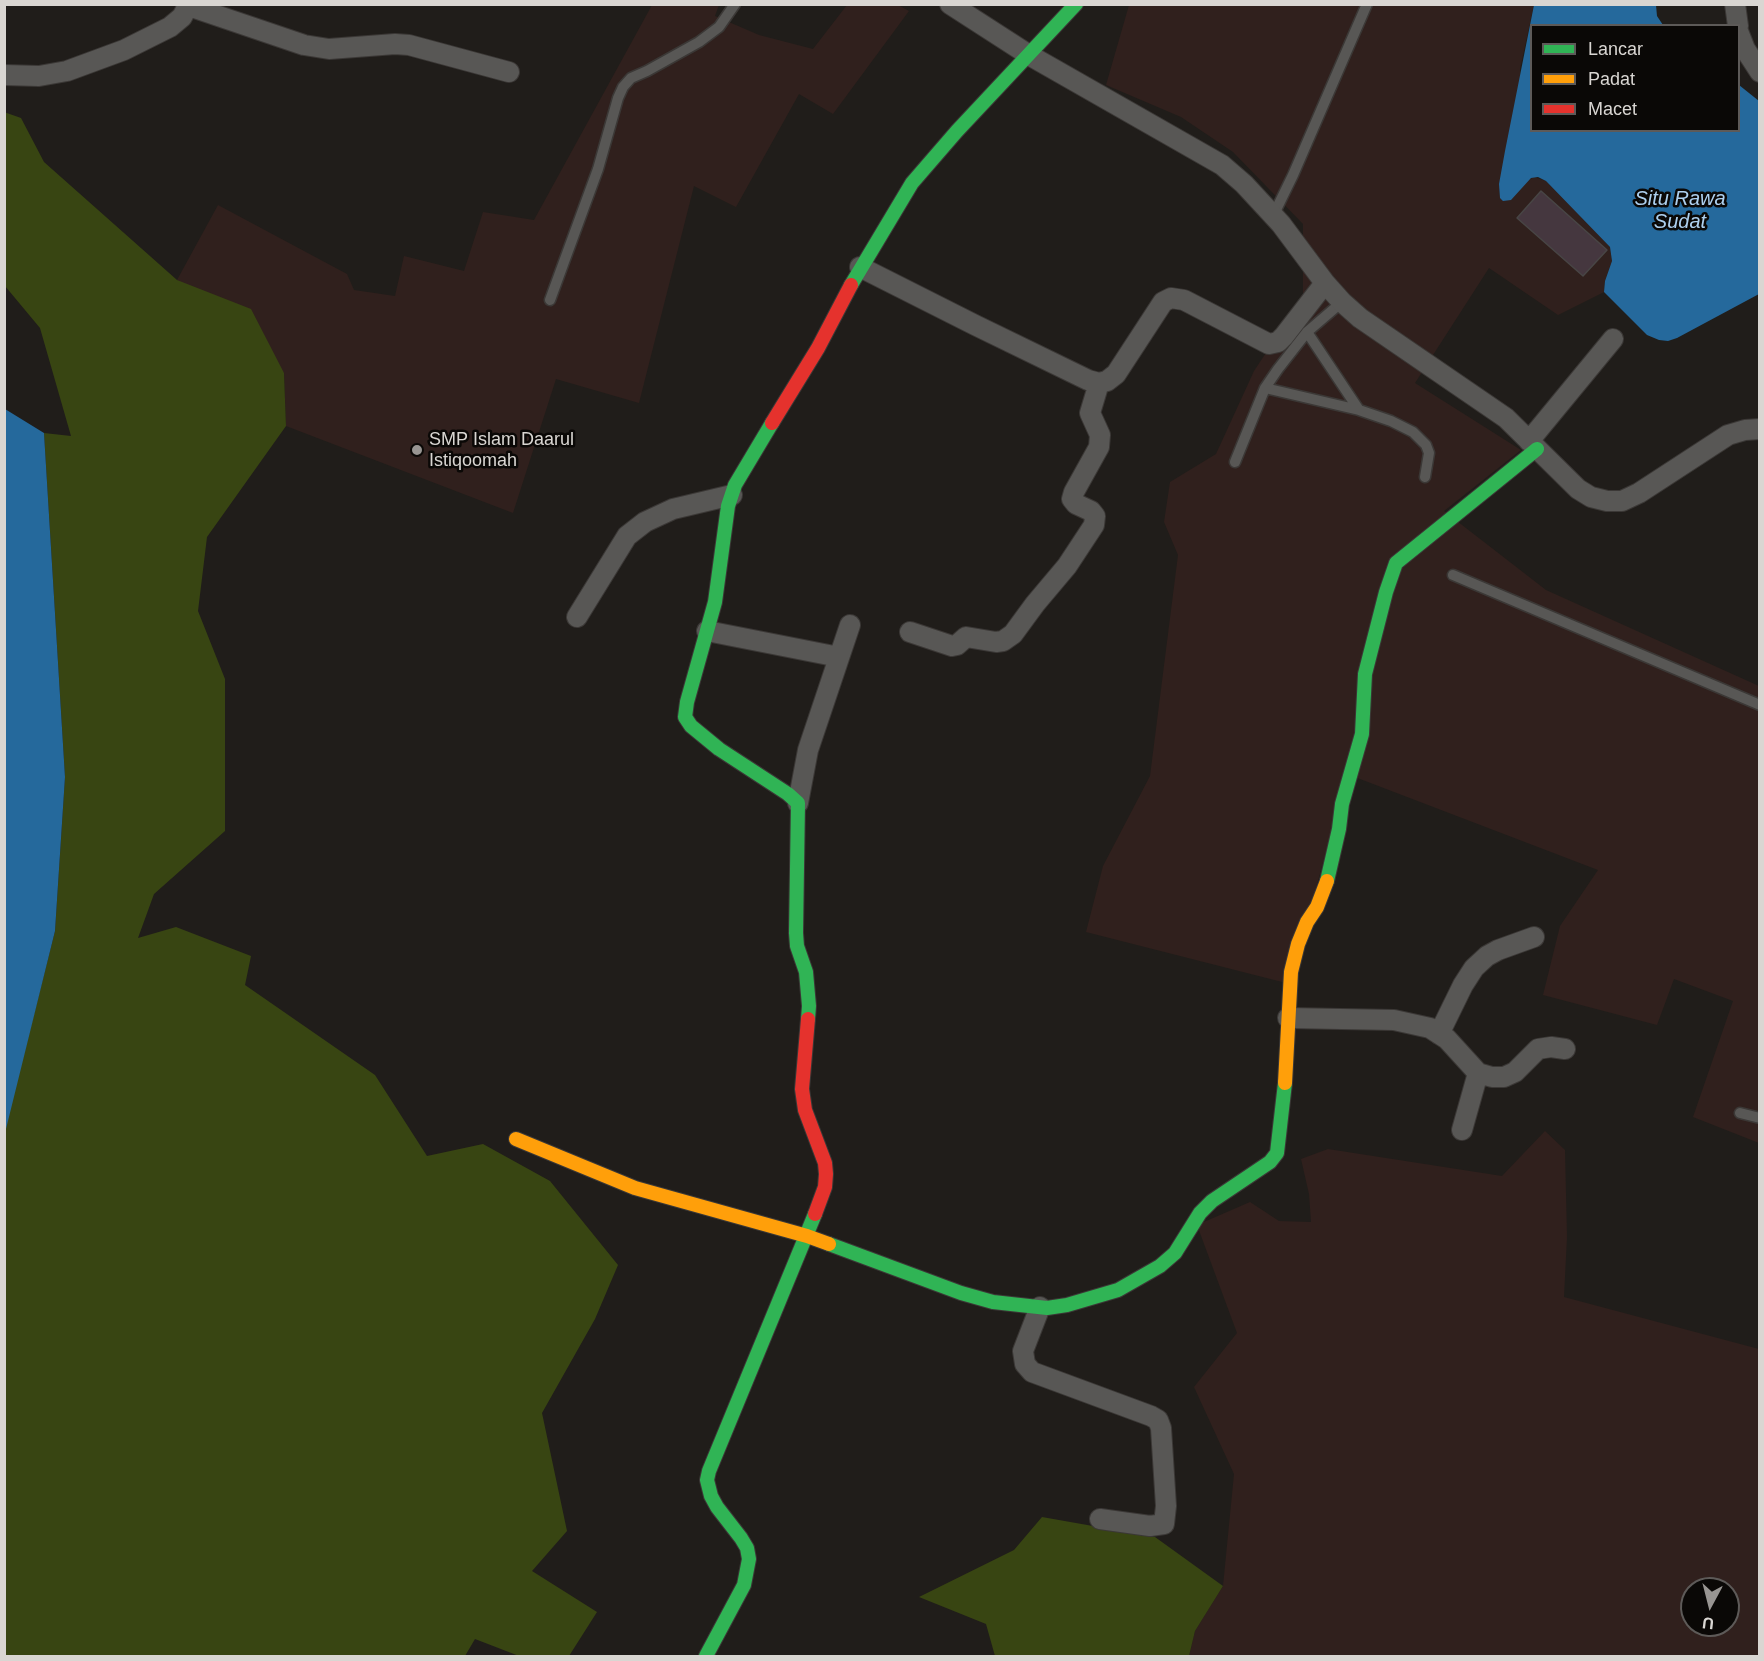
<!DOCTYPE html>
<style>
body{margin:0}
#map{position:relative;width:1764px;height:1661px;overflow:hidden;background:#201d1a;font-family:Helvetica,sans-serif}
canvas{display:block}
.frame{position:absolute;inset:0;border:6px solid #d9d6d2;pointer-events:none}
.legend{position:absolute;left:1530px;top:24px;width:210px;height:108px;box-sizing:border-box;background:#0a0806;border:2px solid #5d5a58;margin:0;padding:8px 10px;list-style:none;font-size:18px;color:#d9d6d2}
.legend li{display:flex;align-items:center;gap:12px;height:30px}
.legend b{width:30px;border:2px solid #5d5a58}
.north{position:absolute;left:1680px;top:1577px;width:60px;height:60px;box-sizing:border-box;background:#0a0806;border:2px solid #5d5a58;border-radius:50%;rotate:187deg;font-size:16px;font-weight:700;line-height:24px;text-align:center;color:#d9d6d2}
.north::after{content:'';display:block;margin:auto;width:21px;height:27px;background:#989592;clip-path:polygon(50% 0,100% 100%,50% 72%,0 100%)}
</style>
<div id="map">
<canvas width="1764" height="1661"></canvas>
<div class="frame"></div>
<ul class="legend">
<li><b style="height:8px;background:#30b455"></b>Lancar</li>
<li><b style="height:8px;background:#ff9f0a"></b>Padat</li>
<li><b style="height:8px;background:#e5322d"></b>Macet</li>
</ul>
<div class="north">U</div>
</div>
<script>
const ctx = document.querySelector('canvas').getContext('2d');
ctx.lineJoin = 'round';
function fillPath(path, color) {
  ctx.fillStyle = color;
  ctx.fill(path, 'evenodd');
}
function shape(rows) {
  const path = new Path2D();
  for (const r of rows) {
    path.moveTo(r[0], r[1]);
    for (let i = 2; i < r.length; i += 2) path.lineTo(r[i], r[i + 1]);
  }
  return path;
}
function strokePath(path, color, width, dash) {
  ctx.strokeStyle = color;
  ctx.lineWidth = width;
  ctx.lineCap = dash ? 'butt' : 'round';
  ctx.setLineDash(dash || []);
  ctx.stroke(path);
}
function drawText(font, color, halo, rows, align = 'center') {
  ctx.font = font + ' Helvetica,sans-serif';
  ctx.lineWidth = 5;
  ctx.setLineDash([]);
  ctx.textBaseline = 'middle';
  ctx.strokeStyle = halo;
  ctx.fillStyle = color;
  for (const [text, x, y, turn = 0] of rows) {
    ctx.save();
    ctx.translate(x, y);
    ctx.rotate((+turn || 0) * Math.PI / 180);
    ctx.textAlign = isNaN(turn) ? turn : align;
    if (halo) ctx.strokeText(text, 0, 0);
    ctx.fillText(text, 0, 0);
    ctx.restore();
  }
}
const industrial = shape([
 [652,5,719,5,715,16,759,35,813,49,847,5,898,5,909,11,833,114,799,94,736,207,694,186,639,403,556,379,513,513,286,426,284,373,177,280,218,205,347,274,354,290,395,296,404,256,464,271,483,212,534,220],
 [1129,5,1534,5,1520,69,1526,181,1534,177,1546,181,1610,247,1612,261,1605,281,1604,292,1558,315,1489,268,1415,383,1521,450,1444,511,1546,590,1759,686,1759,1143,1693,1117,1733,1001,1674,979,1657,1025,1543,995,1560,926,1598,870,1347,774,1290,984,1086,932,1103,866,1150,776,1178,555,1164,522,1170,482,1216,454,1254,371,1303,297,1303,224,1233,152,1181,117,1106,85],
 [1545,1131,1565,1150,1567,1237,1564,1297,1759,1349,1759,1656,1189,1656,1195,1631,1223,1586,1234,1474,1194,1387,1237,1333,1197,1225,1250,1202,1279,1221,1311,1222,1309,1194,1301,1159,1328,1149,1502,1176],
 [1692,1589,1728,1589,1728,1625,1692,1625]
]);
const green = shape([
 [4,112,21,118,44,162,177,280,251,309,284,373,286,426,207,537,198,611,225,679,225,831,154,894,138,938,176,927,251,956,245,985,375,1075,427,1156,483,1144,550,1181,618,1265,595,1319,542,1413,567,1531,532,1571,597,1612,569,1656,519,1656,475,1639,465,1656,5,1656,4,1133,55,931,65,777,44,433,71,436,40,328,5,286],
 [1042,1517,1155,1537,1223,1586,1195,1631,1189,1656,995,1656,986,1624,919,1597,1014,1550]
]);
const water = shape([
 [1534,5,1656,5,1657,16,1663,25,1532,26,1532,130,1738,130,1739,85,1759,101,1759,294,1677,338,1668,341,1659,340,1647,335,1604,292,1605,281,1612,261,1610,247,1546,181,1538,177,1531,178,1511,200,1503,201,1500,198,1499,184,1505,151],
 [5,409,44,433,65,777,55,931,5,1133]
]);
const building = shape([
 [1541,191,1607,250,1583,276,1517,218,1541,191]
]);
const lane = shape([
 [1273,216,1293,175,1367,4],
 [550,300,598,169,618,98,623,87,631,78,647,71,699,42,719,27,735,4],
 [1307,332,1359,410],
 [1265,388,1359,410,1391,421,1413,432,1426,445,1429,453,1425,477],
 [1235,462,1265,388,1278,369,1307,332,1342,302],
 [1453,575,1760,705],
 [1740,1113,1760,1118]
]);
const street = shape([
 [950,4,1029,55,1222,165,1244,184,1281,224,1325,283,1342,302,1360,318,1506,418,1578,489,1591,497,1607,501,1622,501,1639,493,1728,435,1745,430,1760,429],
 [1735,4,1738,26],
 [189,6,304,45,329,49,395,44,409,45,509,72],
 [1738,31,1745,49,1760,72],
 [4,75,39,76,67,71,124,50,170,27,182,17,189,4],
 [860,267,975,325,1088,380,1099,383,1107,381,1116,374,1163,302,1171,298,1184,300,1269,344,1278,342,1284,336,1325,283],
 [1529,441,1613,339],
 [577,617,627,536,645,522,673,509,732,495],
 [707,631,839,657],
 [910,632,952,646,957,645,966,637,996,642,1003,641,1013,634,1035,604,1067,566,1094,525,1095,516,1091,511,1076,504,1072,499,1074,492,1099,447,1100,435,1090,413,1099,383],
 [798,803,808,750,850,625],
 [1288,1018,1394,1020,1430,1028,1447,1039,1478,1073,1492,1077,1504,1077,1515,1072,1538,1049,1551,1047,1565,1049],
 [1439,1034,1463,985,1474,968,1487,956,1498,950,1534,937],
 [1462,1130,1478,1073],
 [1040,1307,1023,1351,1025,1364,1032,1372,1151,1416,1158,1420,1161,1428,1166,1506,1164,1524,1150,1526,1100,1519]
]);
const fast = shape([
 [851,285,912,183,957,131,1076,4],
 [772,423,735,485,728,506,715,602,687,702,685,717,691,726,719,749,788,794,798,803,796,933,797,946,806,972,809,1006,808,1019],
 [1327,881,1339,829,1342,804,1362,734,1365,674,1386,592,1396,563,1537,449],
 [829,1244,961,1293,993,1302,1047,1308,1067,1305,1118,1290,1160,1266,1175,1253,1200,1213,1212,1201,1270,1162,1277,1153,1285,1083],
 [706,1656,744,1585,749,1559,747,1548,741,1538,717,1507,711,1496,707,1480,709,1471,815,1214]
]);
const slow = shape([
 [1285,1083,1291,972,1298,944,1307,922,1317,907,1327,881],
 [516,1139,635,1188,807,1236,829,1244]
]);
const jam = shape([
 [772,423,818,348,851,285],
 [808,1019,802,1089,805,1110,825,1163,826,1174,825,1187,815,1214]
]);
const markers = [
 [417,450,6,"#989592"]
];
const poiNames = [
 ["SMP Islam Daarul",429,440],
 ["Istiqoomah",429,461]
];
const waterNames = [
 ["Situ Rawa",1680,199],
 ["Sudat",1680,222]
];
fillPath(industrial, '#30201d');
fillPath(green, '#384512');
fillPath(water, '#25699c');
fillPath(building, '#45373f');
strokePath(building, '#484545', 1.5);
strokePath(lane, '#3b3836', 13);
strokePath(street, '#3b3836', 22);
strokePath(fast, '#3b3836', 16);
strokePath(slow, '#3b3836', 16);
strokePath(jam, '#3b3836', 16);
strokePath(lane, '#585755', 10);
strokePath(street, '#585755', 20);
strokePath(fast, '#30b455', 14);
strokePath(slow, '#ff9f0a', 14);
strokePath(jam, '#e5322d', 14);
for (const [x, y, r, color] of markers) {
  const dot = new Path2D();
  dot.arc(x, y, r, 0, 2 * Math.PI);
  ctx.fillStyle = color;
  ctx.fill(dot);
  strokePath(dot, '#0a0806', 2);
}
drawText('18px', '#d9d6d2', '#0a0806', poiNames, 'left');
drawText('italic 20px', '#add0ef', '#0a0806', waterNames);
</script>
